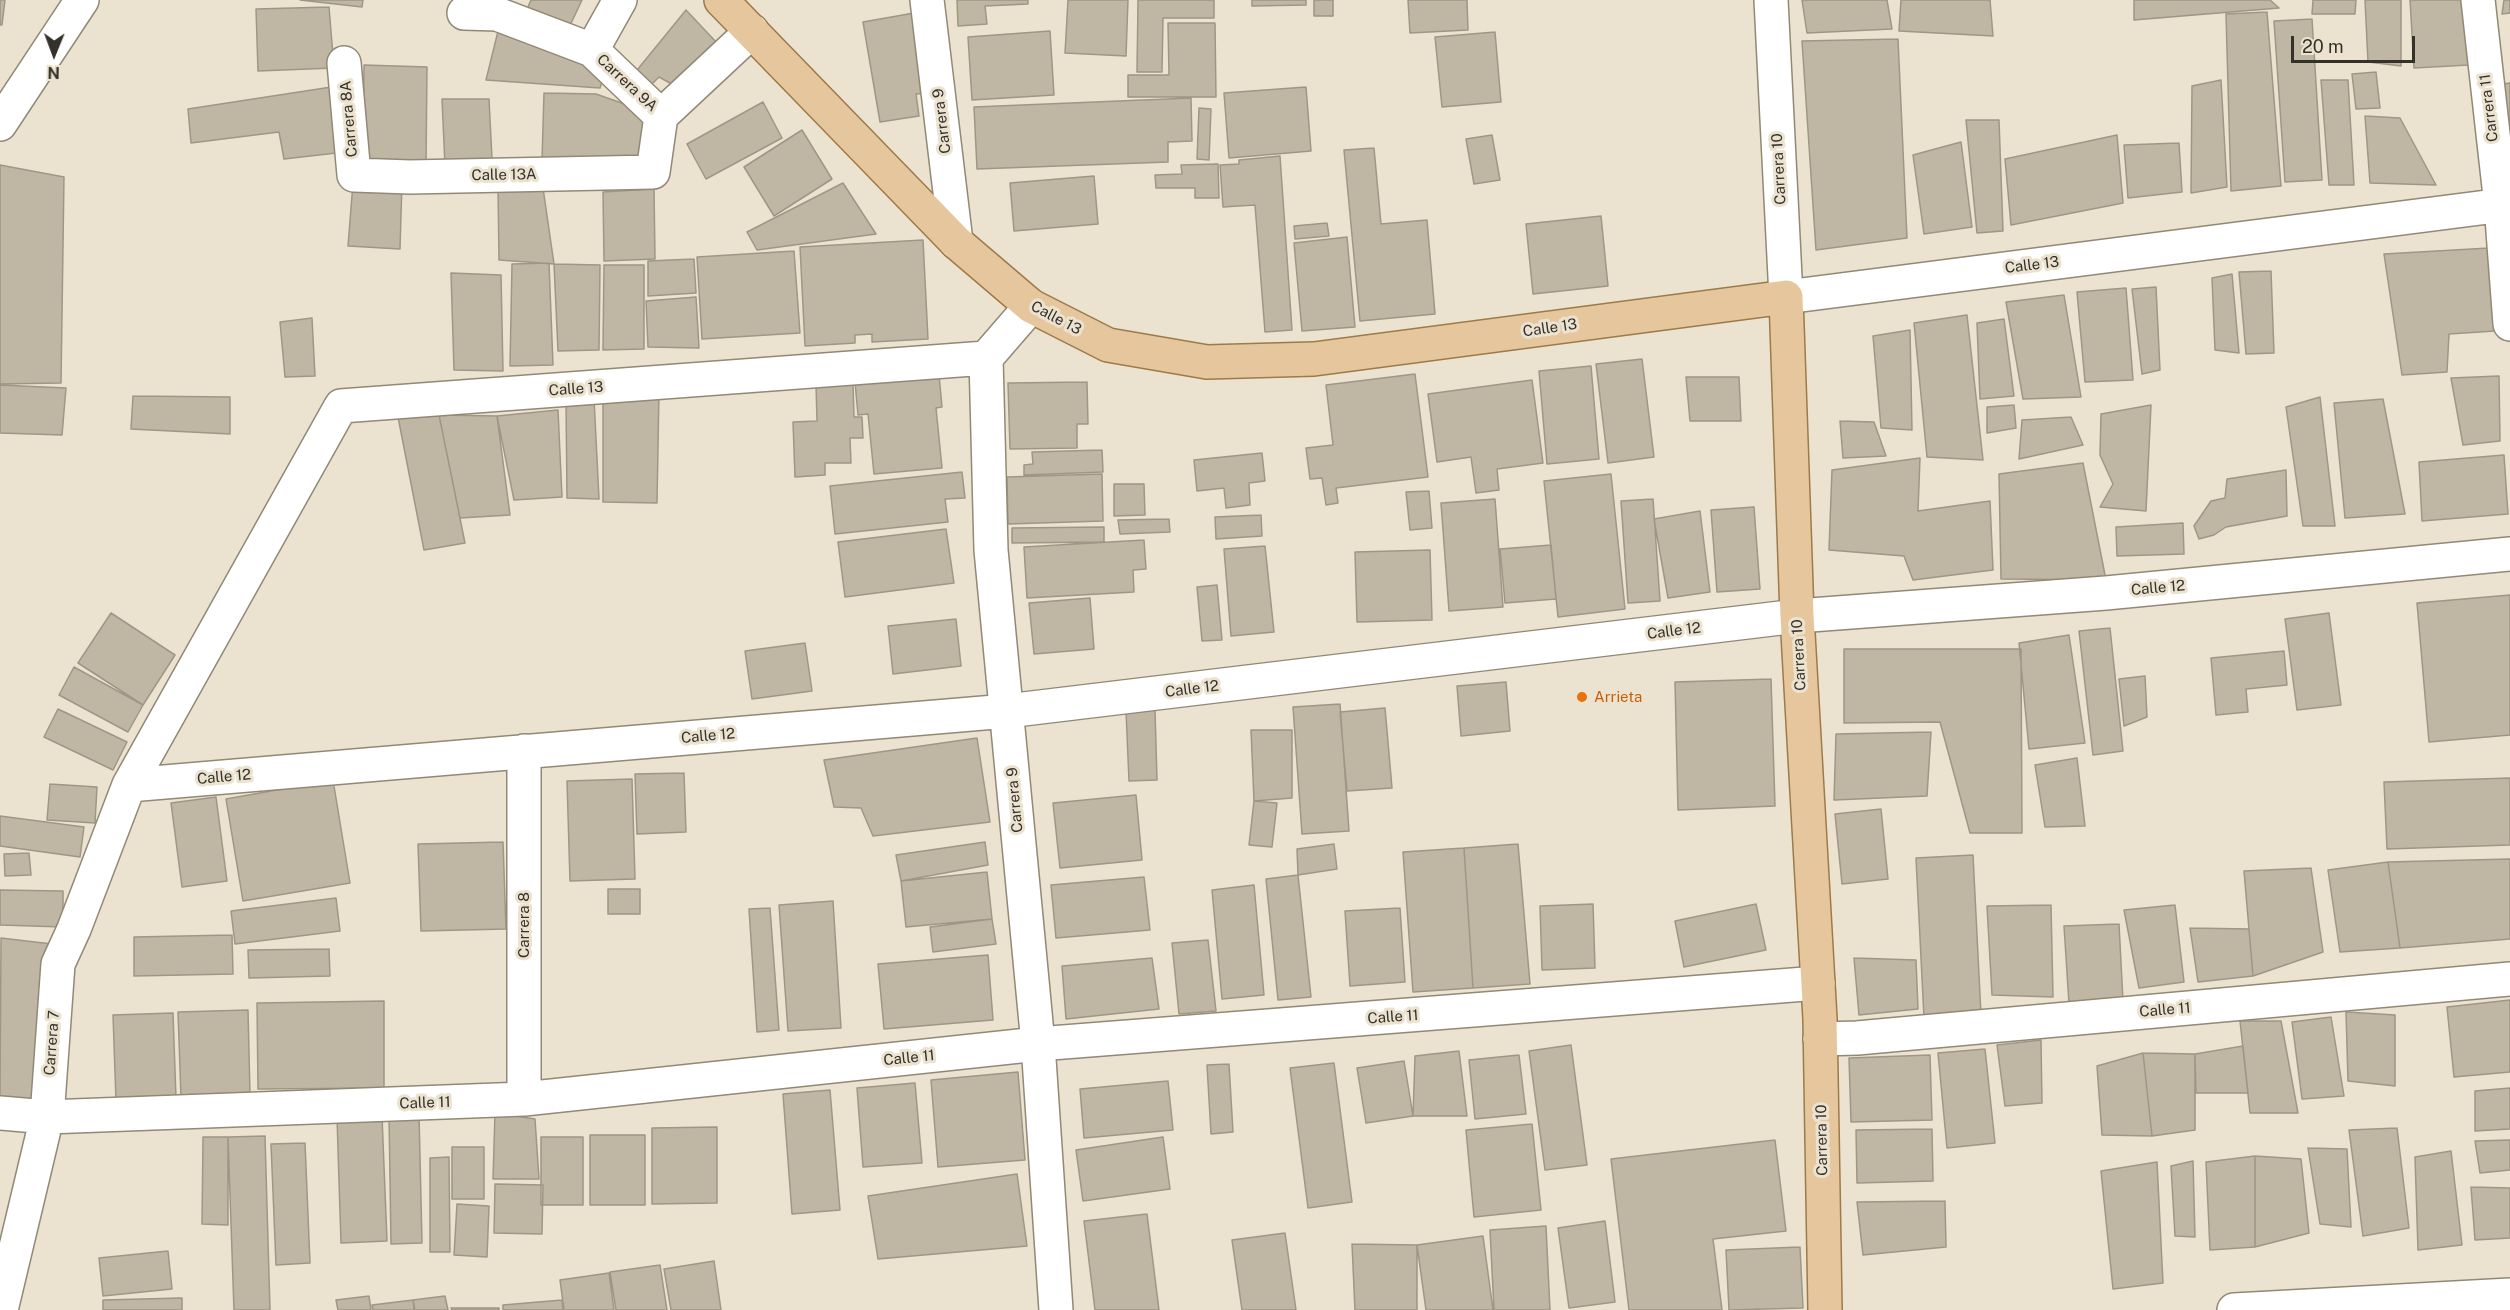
<!DOCTYPE html>
<style>
body{margin:0}
#map{position:relative;width:2510px;height:1310px;overflow:hidden;background:#ebe3d0;font-family:"Public Sans",sans-serif}
canvas{display:block}
.north{position:absolute;left:24px;top:24px;width:60px;height:60px;-webkit-text-stroke:4px #ebe3d0;paint-order:stroke;rotate:181deg;font-size:16px;font-weight:700;line-height:24px;text-align:center;color:#34312a}
.north::after{content:'';display:block;margin:auto;width:21px;height:27px;background:#34312a;clip-path:polygon(50% 0,100% 100%,50% 72%,0 100%)}
.scale{position:absolute;left:2291px;top:36px;width:124px;height:27px;box-sizing:border-box;border:3px solid #34312a;border-top:0;padding-left:8px;font-size:18px;line-height:21px;white-space:nowrap;color:#34312a;-webkit-text-stroke:4px #ebe3d0;paint-order:stroke}
</style>
<div id="map">
<canvas width="2510" height="1310"></canvas>
<div class="north">N</div>
<div class="scale">20 m</div>
</div>
<script>
const ctx = document.querySelector('canvas').getContext('2d');
ctx.lineJoin = 'round';
function fillPath(path, color) {
  ctx.fillStyle = color;
  ctx.fill(path, 'evenodd');
}
function shape(rows) {
  const path = new Path2D();
  for (const r of rows) {
    path.moveTo(r[0], r[1]);
    for (let i = 2; i < r.length; i += 2) path.lineTo(r[i], r[i + 1]);
  }
  return path;
}
function strokePath(path, color, width, dash) {
  ctx.strokeStyle = color;
  ctx.lineWidth = width;
  ctx.lineCap = dash ? 'butt' : 'round';
  ctx.setLineDash(dash || []);
  ctx.stroke(path);
}
function drawText(font, color, halo, rows, align = 'center') {
  ctx.font = font + ' "Public Sans",sans-serif';
  ctx.lineWidth = 6;
  ctx.setLineDash([]);
  ctx.textBaseline = 'middle';
  ctx.strokeStyle = halo;
  ctx.fillStyle = color;
  for (const [text, x, y, turn = 0] of rows) {
    ctx.save();
    ctx.translate(x, y);
    ctx.rotate((+turn || 0) * Math.PI / 180);
    ctx.textAlign = isNaN(turn) ? turn : align;
    if (halo) ctx.strokeText(text, 0, 0);
    ctx.fillText(text, 0, 0);
    ctx.restore();
  }
}
const building = shape([
 [0,0,5,0,2,25,0,25,0,0],
 [300,0,363,0,362,7,300,0],
 [531,0,582,0,566,34,524,16,531,0],
 [957,0,1028,0,1028,4,985,6,987,24,958,26,957,0],
 [1068,0,1128,0,1126,56,1065,53,1068,0],
 [1138,0,1214,0,1214,18,1163,18,1162,72,1137,72,1138,0],
 [1252,0,1306,0,1306,5,1252,6,1252,0],
 [1314,0,1333,0,1333,16,1314,16,1314,0],
 [1408,0,1467,0,1468,30,1410,33,1408,0],
 [1802,0,1887,0,1892,29,1807,33,1802,0],
 [1901,0,1990,0,1993,36,1899,31,1901,0],
 [2134,0,2270,0,2279,8,2134,20,2134,0],
 [2313,0,2356,0,2355,14,2312,14,2313,0],
 [2365,0,2401,0,2401,66,2368,62,2365,0],
 [2410,0,2462,0,2469,65,2414,68,2410,0],
 [2504,0,2510,0,2510,13,2502,14,2504,0],
 [329,7,334,68,258,71,256,9,329,7],
 [686,10,718,44,679,88,659,77,647,89,633,75,686,10],
 [2267,12,2281,186,2231,191,2226,14,2267,12],
 [914,13,928,93,916,94,919,116,880,122,863,22,914,13],
 [501,19,608,65,600,88,486,80,501,19],
 [2312,19,2322,180,2285,182,2274,21,2312,19],
 [1168,23,1215,23,1216,97,1128,97,1128,75,1169,75,1168,23],
 [1050,31,1054,95,972,100,968,37,1050,31],
 [1495,32,1501,102,1442,107,1435,37,1495,32],
 [1898,39,1907,238,1816,250,1802,41,1898,39],
 [364,65,427,67,426,165,363,168,364,65],
 [2376,72,2380,108,2356,109,2352,74,2376,72],
 [2221,80,2227,187,2191,193,2192,86,2221,80],
 [2321,80,2348,80,2354,185,2329,185,2321,80],
 [2510,83,2510,164,2495,85,2510,83],
 [338,86,345,152,284,159,279,132,191,143,188,109,338,86],
 [1306,87,1311,151,1229,158,1224,93,1306,87],
 [544,93,596,94,650,113,643,161,542,160,544,93],
 [1191,98,1192,141,1168,142,1168,162,977,169,974,107,1191,98],
 [442,99,489,99,492,159,445,166,442,99],
 [763,102,782,138,706,179,687,144,763,102],
 [1199,108,1211,109,1209,160,1197,159,1199,108],
 [2365,116,2400,118,2436,185,2370,183,2365,116],
 [1966,120,1999,120,2003,231,1977,233,1966,120],
 [802,130,832,179,774,216,744,167,802,130],
 [1492,135,1500,180,1474,184,1466,139,1492,135],
 [2117,135,2123,203,2011,225,2005,159,2117,135],
 [1961,142,1972,227,1924,234,1913,155,1961,142],
 [2179,143,2182,192,2128,198,2124,145,2179,143],
 [1374,148,1381,224,1427,220,1435,314,1360,321,1344,150,1374,148],
 [1280,156,1292,330,1265,332,1255,205,1223,207,1220,165,1239,164,1239,160,1280,156],
 [1218,164,1219,198,1195,198,1195,188,1156,188,1155,175,1182,174,1181,165,1218,164],
 [0,165,64,177,61,383,0,384,0,165],
 [1094,176,1098,224,1014,231,1010,183,1094,176],
 [402,182,400,249,348,246,353,183,402,182],
 [843,183,876,234,757,250,747,232,843,183],
 [498,187,543,188,554,264,499,260,498,187],
 [654,189,655,259,604,261,603,192,654,189],
 [1601,216,1608,286,1533,294,1526,224,1601,216],
 [1327,223,1329,236,1295,239,1294,226,1327,223],
 [1347,237,1355,327,1302,331,1294,243,1347,237],
 [923,240,928,339,872,342,872,334,855,335,855,343,805,346,800,247,923,240],
 [2489,248,2495,331,2449,334,2447,372,2402,375,2384,254,2489,248],
 [794,251,800,333,702,339,697,257,794,251],
 [694,259,696,293,648,296,648,261,694,259],
 [549,263,553,365,510,366,512,264,549,263],
 [554,264,600,265,599,350,558,351,554,264],
 [604,265,644,265,644,349,603,350,604,265],
 [2271,271,2274,353,2246,354,2239,272,2271,271],
 [451,273,501,275,503,371,454,370,451,273],
 [2232,274,2239,353,2215,350,2212,278,2232,274],
 [2156,287,2160,370,2142,374,2132,289,2156,287],
 [2126,288,2133,380,2085,382,2077,292,2126,288],
 [2064,295,2081,397,2023,399,2006,302,2064,295],
 [696,297,699,348,648,347,646,301,696,297],
 [1967,315,1983,460,1927,457,1914,323,1967,315],
 [312,318,315,376,285,377,280,322,312,318],
 [2004,319,2014,396,1980,399,1977,323,2004,319],
 [1910,330,1912,430,1881,428,1873,336,1910,330],
 [1642,359,1654,457,1608,463,1596,364,1642,359],
 [1591,366,1599,459,1547,464,1539,371,1591,366],
 [1415,374,1428,477,1336,488,1338,503,1326,505,1322,478,1310,479,1306,448,1333,445,1326,385,1415,374],
 [939,375,942,407,936,408,942,468,874,474,868,414,858,415,855,382,939,375],
 [2499,376,2500,441,2463,445,2451,378,2499,376],
 [1686,377,1739,377,1741,421,1690,421,1686,377],
 [1532,380,1543,463,1497,469,1499,490,1476,493,1471,457,1437,462,1428,394,1532,380],
 [1087,382,1088,424,1077,424,1077,448,1010,449,1008,383,1087,382],
 [853,383,854,417,862,417,863,438,850,438,851,463,825,463,825,475,795,477,793,422,817,421,816,384,853,383],
 [0,385,66,388,62,435,0,433,0,385],
 [603,390,659,391,657,503,603,502,603,390],
 [133,396,230,397,230,434,131,429,133,396],
 [2320,397,2335,526,2303,526,2286,407,2320,397],
 [594,398,599,499,567,498,566,400,594,398],
 [2383,399,2405,514,2345,518,2334,403,2383,399],
 [2014,405,2016,428,1987,433,1987,407,2014,405],
 [2151,405,2146,511,2100,507,2113,484,2100,455,2101,414,2151,405],
 [558,410,562,497,514,500,497,416,558,410],
 [439,415,465,543,424,550,398,417,439,415],
 [439,415,497,416,510,515,460,518,439,415],
 [2071,417,2083,445,2019,459,2022,420,2071,417],
 [1840,421,1874,422,1886,456,1843,458,1840,421],
 [1102,450,1103,472,1024,475,1024,465,1033,464,1032,452,1102,450],
 [1262,453,1265,481,1249,483,1250,505,1226,508,1224,488,1197,491,1194,460,1262,453],
 [2504,455,2508,514,2422,521,2419,462,2504,455],
 [1920,458,1918,511,1990,501,1993,570,1913,580,1904,556,1829,550,1832,470,1920,458],
 [2083,463,2106,580,2001,579,1999,474,2083,463],
 [2286,470,2287,516,2226,527,2214,535,2199,539,2194,526,2211,501,2225,498,2227,479,2286,470],
 [962,472,965,498,945,499,948,522,835,534,830,486,962,472],
 [1102,474,1103,521,1008,524,1007,477,1102,474],
 [1611,474,1625,609,1558,617,1544,481,1611,474],
 [1114,484,1144,484,1145,515,1114,516,1114,484],
 [1429,491,1432,528,1410,530,1406,492,1429,491],
 [1495,499,1503,607,1449,611,1441,503,1495,499],
 [1653,499,1660,601,1628,603,1621,501,1653,499],
 [1754,507,1760,589,1717,592,1711,510,1754,507],
 [1700,511,1710,592,1668,598,1654,519,1700,511],
 [1261,515,1262,536,1216,539,1215,517,1261,515],
 [1169,519,1170,532,1120,534,1118,520,1169,519],
 [2183,523,2184,554,2117,556,2116,527,2183,523],
 [1104,527,1104,542,1012,543,1012,528,1104,527],
 [946,529,954,583,845,597,838,542,946,529],
 [1144,540,1146,569,1133,570,1134,592,1027,598,1024,547,1144,540],
 [1551,545,1556,599,1505,603,1500,549,1551,545],
 [1265,546,1274,632,1231,636,1224,549,1265,546],
 [1430,550,1432,620,1357,622,1355,552,1430,550],
 [1217,585,1222,640,1202,641,1197,587,1217,585],
 [2510,595,2510,735,2429,742,2417,603,2510,595],
 [1090,598,1094,649,1034,654,1029,603,1090,598],
 [111,613,175,655,143,705,78,663,111,613],
 [2329,613,2341,705,2297,710,2285,619,2329,613],
 [956,619,961,666,893,674,888,626,956,619],
 [2110,628,2123,751,2093,755,2079,631,2110,628],
 [2069,635,2085,743,2029,749,2019,643,2069,635],
 [805,643,812,691,752,699,745,651,805,643],
 [1844,649,2021,649,2022,833,1970,833,1940,722,1844,723,1844,649],
 [2284,651,2287,685,2246,689,2248,712,2216,715,2211,658,2284,651],
 [74,667,143,705,128,732,59,695,74,667],
 [2145,676,2147,717,2124,726,2119,679,2145,676],
 [1771,679,1775,806,1678,810,1675,682,1771,679],
 [1506,682,1510,731,1461,736,1457,686,1506,682],
 [1340,704,1349,831,1302,834,1293,707,1340,704],
 [1385,708,1392,788,1347,791,1340,712,1385,708],
 [58,709,127,742,113,770,44,737,58,709],
 [1155,710,1157,780,1129,781,1126,711,1155,710],
 [1251,730,1292,730,1292,798,1254,801,1251,730],
 [1931,732,1927,796,1834,800,1836,734,1931,732],
 [977,738,990,822,873,836,861,808,834,807,824,760,977,738],
 [2077,758,2085,826,2045,827,2035,765,2077,758],
 [684,773,686,832,637,834,635,774,684,773],
 [2510,778,2510,845,2387,849,2384,782,2510,778],
 [632,779,635,879,570,881,567,781,632,779],
 [333,780,350,883,243,901,226,799,333,780],
 [50,784,97,787,95,823,47,820,50,784],
 [1136,795,1142,860,1060,868,1053,803,1136,795],
 [216,797,227,881,182,887,171,803,216,797],
 [1254,801,1277,803,1272,847,1249,845,1254,801],
 [1881,809,1888,879,1842,884,1835,814,1881,809],
 [0,816,84,827,80,857,0,846,0,816],
 [503,842,506,929,421,931,418,844,503,842],
 [985,842,988,865,901,881,896,855,985,842],
 [1334,844,1337,869,1298,875,1297,849,1334,844],
 [1518,844,1530,984,1473,988,1464,848,1518,844],
 [1464,848,1473,988,1413,992,1403,852,1464,848],
 [29,853,31,875,5,876,4,854,29,853],
 [1973,855,1981,1015,1924,1018,1916,858,1973,855],
 [2510,859,2510,939,2400,948,2388,862,2510,859],
 [2388,862,2400,948,2340,952,2328,870,2388,862],
 [2311,868,2323,952,2253,976,2244,871,2311,868],
 [987,872,992,919,906,927,901,881,987,872],
 [1298,875,1311,997,1278,1000,1266,879,1298,875],
 [1144,877,1150,930,1056,938,1051,885,1144,877],
 [1254,885,1264,995,1222,999,1212,890,1254,885],
 [608,889,640,889,640,914,608,914,608,889],
 [0,890,63,891,63,927,0,925,0,890],
 [336,898,340,931,235,944,231,911,336,898],
 [833,901,841,1028,788,1031,779,905,833,901],
 [1593,904,1595,968,1542,970,1540,906,1593,904],
 [1756,904,1766,950,1684,967,1675,921,1756,904],
 [2051,905,2053,997,1992,995,1987,906,2051,905],
 [2175,905,2184,982,2139,988,2124,910,2175,905],
 [770,908,779,1030,757,1032,749,909,770,908],
 [1400,908,1405,982,1350,986,1345,911,1400,908],
 [992,919,996,944,933,952,930,927,992,919],
 [2119,924,2123,1001,2069,1004,2064,926,2119,924],
 [2190,928,2249,929,2253,976,2198,982,2190,928],
 [232,935,233,974,134,976,134,937,232,935],
 [1,938,52,944,42,1100,0,1099,1,938],
 [1208,940,1216,1011,1179,1014,1172,943,1208,940],
 [329,949,330,976,249,978,248,950,329,949],
 [988,955,993,1020,884,1029,878,964,988,955],
 [1152,958,1159,1009,1066,1019,1062,966,1152,958],
 [1854,958,1916,960,1918,1009,1859,1015,1854,958],
 [2510,1000,2510,1072,2454,1077,2447,1007,2510,1000],
 [384,1001,384,1088,258,1089,257,1003,384,1001],
 [248,1010,250,1095,181,1097,178,1012,248,1010],
 [2346,1012,2395,1015,2395,1086,2348,1081,2346,1012],
 [173,1013,176,1099,116,1101,113,1015,173,1013],
 [2331,1017,2344,1096,2302,1099,2292,1022,2331,1017],
 [2240,1021,2281,1021,2298,1113,2250,1113,2240,1021],
 [2041,1040,2042,1103,2005,1106,1997,1045,2041,1040],
 [1571,1045,1587,1165,1545,1170,1529,1051,1571,1045],
 [2243,1046,2248,1093,2196,1093,2195,1054,2243,1046],
 [1985,1049,1995,1143,1947,1148,1938,1053,1985,1049],
 [1459,1051,1467,1116,1413,1116,1415,1056,1459,1051],
 [2143,1053,2195,1054,2195,1130,2152,1136,2143,1053],
 [2143,1053,2152,1136,2102,1135,2097,1066,2143,1053],
 [1519,1055,1526,1114,1475,1119,1469,1060,1519,1055],
 [1930,1055,1932,1120,1851,1122,1849,1058,1930,1055],
 [1404,1061,1413,1116,1366,1123,1357,1068,1404,1061],
 [1334,1063,1352,1202,1308,1208,1290,1068,1334,1063],
 [1229,1064,1233,1132,1211,1134,1207,1065,1229,1064],
 [1018,1072,1025,1160,938,1167,931,1080,1018,1072],
 [1168,1081,1173,1130,1084,1138,1080,1089,1168,1081],
 [915,1083,922,1163,863,1167,857,1088,915,1083],
 [2510,1088,2510,1129,2475,1131,2475,1091,2510,1088],
 [830,1090,840,1210,792,1214,783,1094,830,1090],
 [495,1113,535,1119,539,1179,493,1179,495,1113],
 [389,1114,419,1114,422,1243,391,1244,389,1114],
 [382,1116,387,1241,341,1243,337,1118,382,1116],
 [1532,1124,1541,1210,1474,1217,1466,1130,1532,1124],
 [717,1127,717,1203,652,1204,652,1128,717,1127],
 [2397,1128,2409,1228,2363,1236,2349,1130,2397,1128],
 [1932,1129,1933,1181,1857,1183,1856,1130,1932,1129],
 [590,1135,645,1135,645,1205,590,1205,590,1135],
 [265,1136,270,1310,234,1310,228,1137,265,1136],
 [203,1137,228,1137,228,1225,202,1224,203,1137],
 [541,1137,583,1137,583,1205,541,1205,541,1137],
 [1163,1137,1170,1189,1083,1201,1076,1150,1163,1137],
 [1775,1140,1786,1231,1713,1239,1722,1310,1629,1310,1611,1159,1775,1140],
 [2510,1140,2510,1170,2480,1173,2475,1141,2510,1140],
 [305,1143,310,1263,276,1265,271,1144,305,1143],
 [452,1147,484,1147,484,1199,452,1199,452,1147],
 [2308,1148,2347,1149,2351,1227,2320,1224,2308,1148],
 [2451,1151,2462,1245,2418,1250,2415,1157,2451,1151],
 [2255,1156,2255,1247,2210,1250,2206,1162,2255,1156],
 [2255,1156,2301,1159,2309,1233,2255,1247,2255,1156],
 [449,1157,450,1252,430,1252,430,1158,449,1157],
 [2193,1161,2195,1237,2175,1236,2171,1166,2193,1161],
 [2157,1162,2163,1283,2113,1289,2101,1171,2157,1162],
 [1017,1174,1027,1246,878,1259,868,1196,1017,1174],
 [495,1184,543,1185,542,1234,494,1233,495,1184],
 [2471,1187,2510,1188,2510,1238,2475,1240,2471,1187],
 [1945,1201,1946,1247,1863,1255,1857,1202,1945,1201],
 [457,1204,489,1206,487,1257,454,1255,457,1204],
 [1147,1214,1159,1310,1095,1310,1084,1221,1147,1214],
 [1605,1221,1615,1302,1569,1308,1558,1228,1605,1221],
 [1546,1226,1550,1310,1494,1310,1490,1230,1546,1226],
 [1285,1233,1296,1310,1242,1310,1232,1240,1285,1233],
 [1483,1236,1493,1310,1426,1310,1417,1245,1483,1236],
 [1352,1244,1417,1245,1417,1310,1355,1310,1352,1244],
 [1800,1247,1803,1308,1729,1310,1726,1250,1800,1247],
 [168,1251,172,1289,103,1296,99,1258,168,1251],
 [714,1261,721,1310,671,1310,664,1269,714,1261],
 [660,1265,667,1310,616,1310,610,1272,660,1265],
 [609,1273,614,1310,564,1310,560,1280,609,1273],
 [369,1296,371,1310,338,1310,336,1300,369,1296],
 [445,1296,448,1310,415,1310,413,1300,445,1296],
 [182,1298,182,1310,103,1310,103,1300,182,1298],
 [413,1300,414,1310,373,1310,372,1305,413,1300],
 [562,1300,563,1310,503,1310,503,1305,562,1300],
 [451,1308,499,1308,499,1310,452,1310,451,1308]
]);
const minor = shape([
 [927,0,956,242],
 [1771,0,1786,297,2510,204],
 [2478,0,2501,205,2510,324],
 [592,50,620,0],
 [344,63,354,175,410,177,653,172,661,116,592,50,497,14,464,13],
 [661,116,752,31],
 [0,124,82,0],
 [1031,306,986,358,991,550,1038,1044,1056,1310],
 [524,751,524,1099],
 [129,785,1007,711,1797,616,2106,593,2510,554],
 [1820,1039,1857,1038,2510,979],
 [0,1113,47,1117,524,1099,1038,1044,1818,983],
 [1,1310,47,1117,58,964,74,929,129,785,341,406,986,358],
 [2234,1310,2510,1295]
]);
const major = shape([
 [721,0,956,242,1031,306,1108,345,1207,362,1314,359,1786,297,1797,616,1820,1019,1825,1310]
]);
const markers = [
 [1582,697,6,"#e8710a"]
];
const streetNames = [
 ["Carrera 9A",627,83,43],
 ["Carrera 11",2489,108,-97],
 ["Carrera 8A",349,119,-95],
 ["Carrera 9",942,121,-97],
 ["Carrera 10",1779,169,-93],
 ["Calle 13A",504,175,-1],
 ["Calle 13",2032,265,-7],
 ["Calle 13",1056,318,28],
 ["Calle 13",1550,328,-8],
 ["Calle 13",576,389,-4],
 ["Calle 12",2158,588,-5],
 ["Calle 12",1674,631,-7],
 ["Carrera 10",1799,655,-93],
 ["Calle 12",1192,689,-7],
 ["Calle 12",708,736,-5],
 ["Calle 12",224,777,-5],
 ["Carrera 9",1015,800,-95],
 ["Carrera 8",524,925,-90],
 ["Calle 11",2165,1010,-5],
 ["Calle 11",1393,1017,-4],
 ["Carrera 7",52,1043,-86],
 ["Calle 11",909,1058,-6],
 ["Calle 11",425,1103,-2],
 ["Carrera 10",1822,1140,-91]
];
const foodNames = [
 ["Arrieta",1594,697]
];
fillPath(building, '#bfb7a4');
strokePath(building, '#9f9785', 1.5);
strokePath(minor, '#918977', 36);
strokePath(major, '#9d7a4a', 36);
strokePath(minor, '#fff', 33);
strokePath(major, '#e6c79d', 33);
for (const [x, y, r, color] of markers) {
  const dot = new Path2D();
  dot.arc(x, y, r, 0, 2 * Math.PI);
  ctx.fillStyle = color;
  ctx.fill(dot);
  strokePath(dot, '#ebe3d0', 2);
}
drawText('15px', '#34312a', '#ebe3d0', streetNames);
drawText('15px', '#c56008', '#ebe3d0', foodNames, 'left');
</script>
